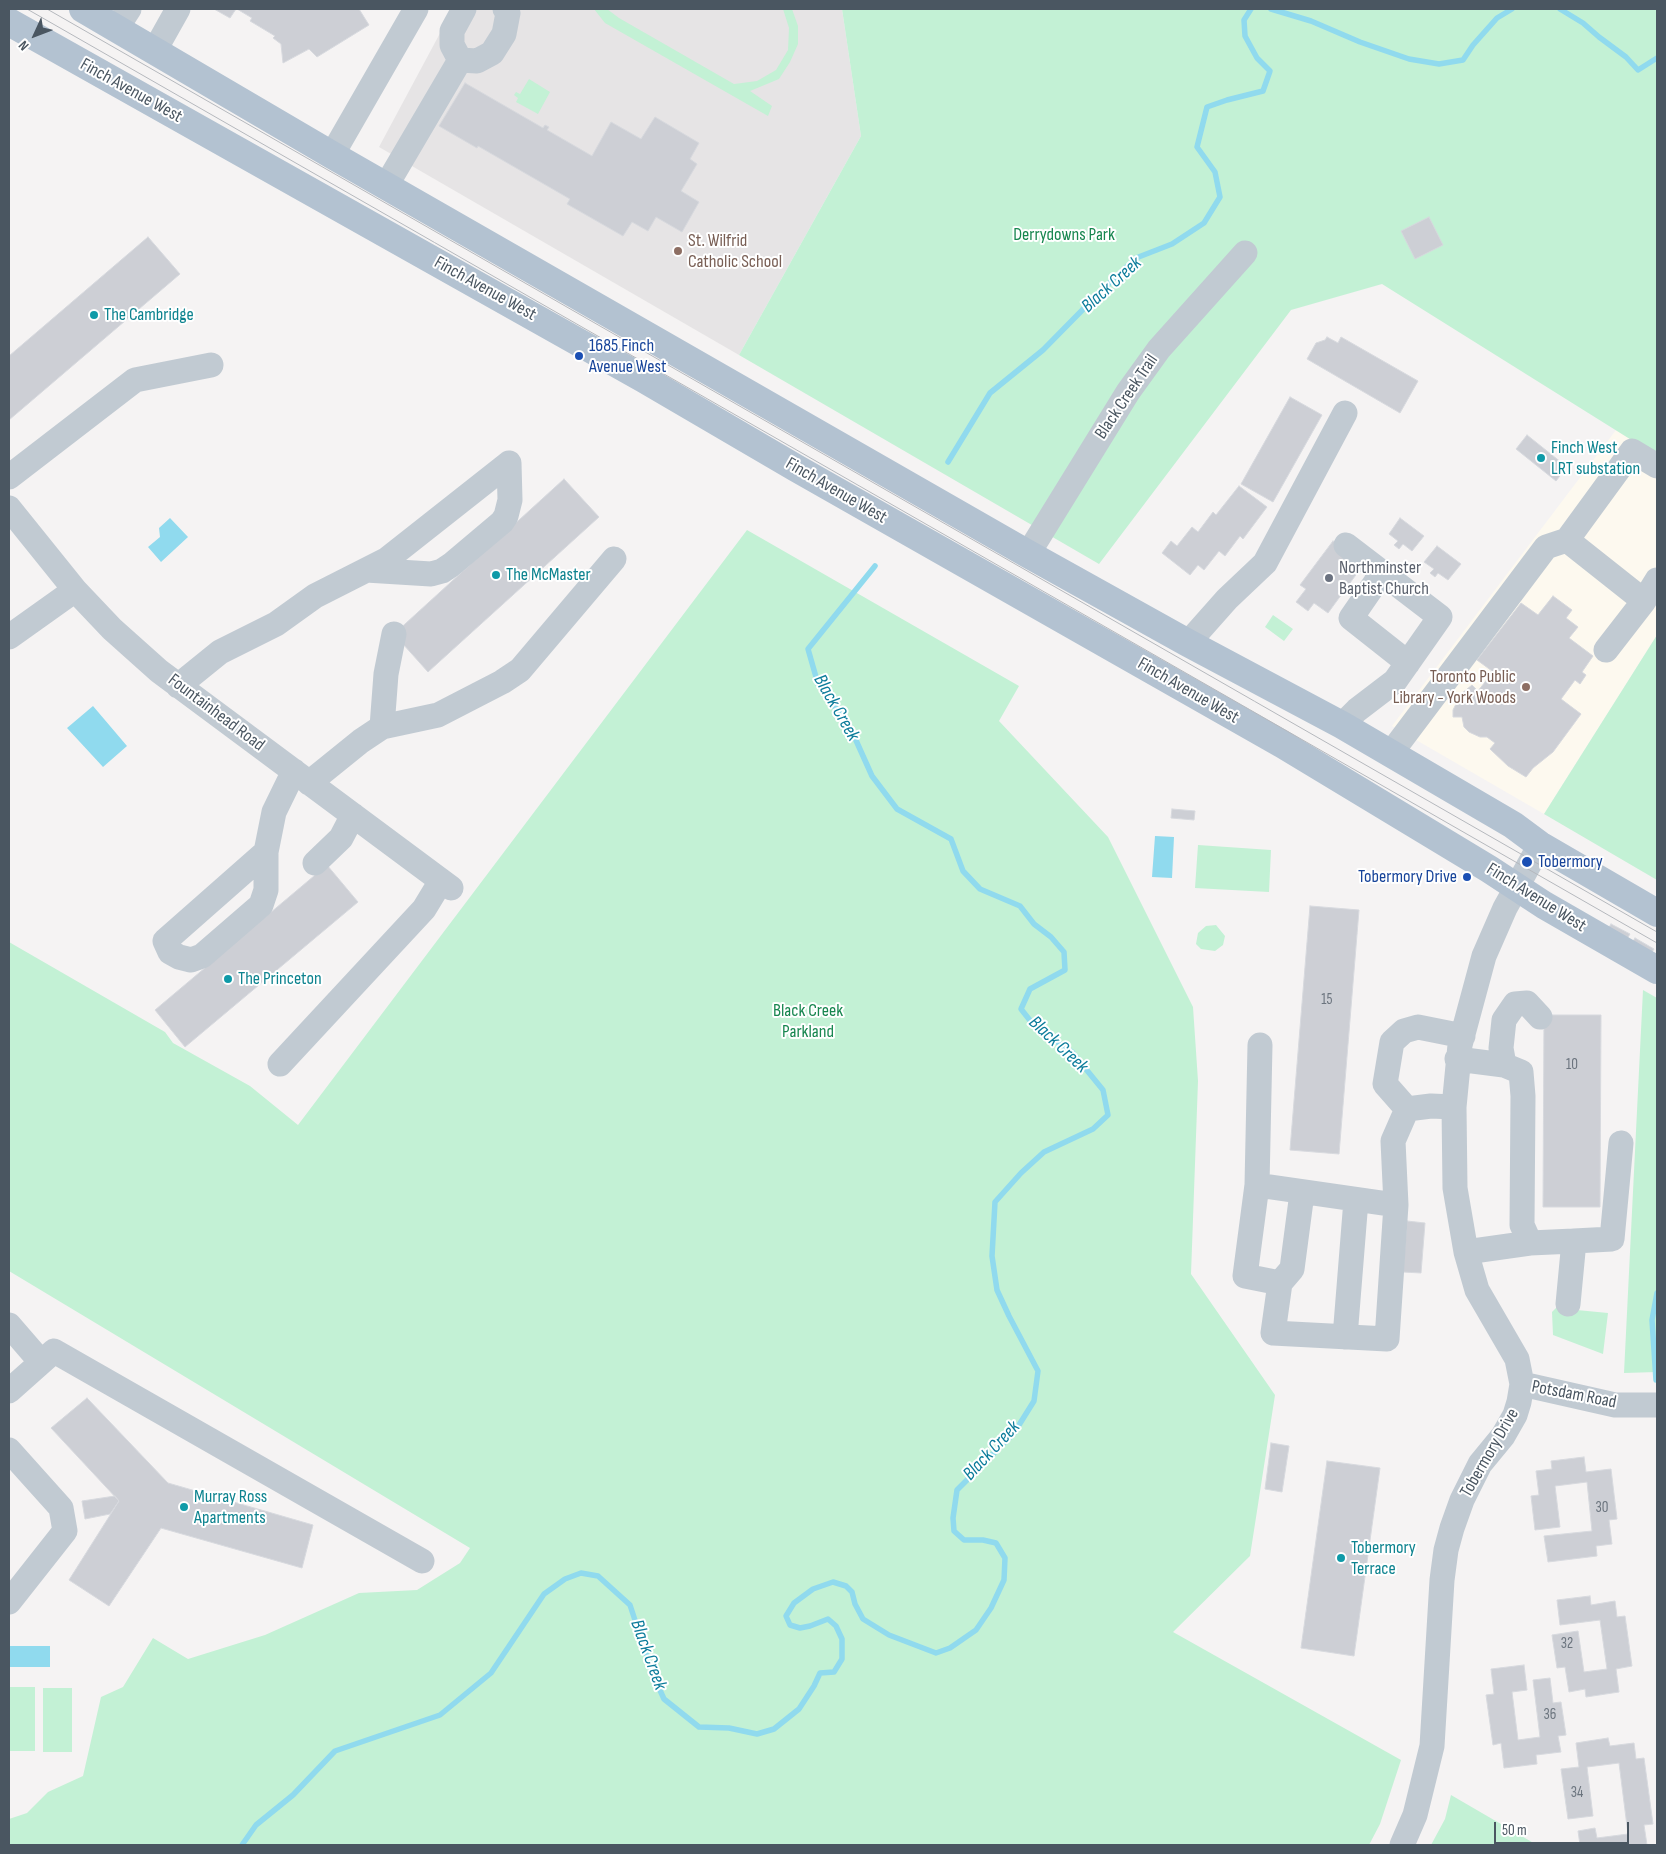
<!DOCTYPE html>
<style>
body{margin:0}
#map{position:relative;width:1666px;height:1854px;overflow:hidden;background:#f5f3f3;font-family:"Sofia Sans Condensed",sans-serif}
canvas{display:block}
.frame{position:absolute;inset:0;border:10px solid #4a5661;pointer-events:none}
.north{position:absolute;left:10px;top:10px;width:50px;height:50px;-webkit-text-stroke:4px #fff;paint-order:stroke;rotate:227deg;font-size:14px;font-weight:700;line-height:20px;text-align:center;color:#4a5661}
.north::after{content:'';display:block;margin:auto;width:18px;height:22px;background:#4a5661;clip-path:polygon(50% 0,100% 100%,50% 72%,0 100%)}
.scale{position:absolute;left:1494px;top:1822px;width:135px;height:22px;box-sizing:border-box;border:2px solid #4a5661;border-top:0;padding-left:6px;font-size:15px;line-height:18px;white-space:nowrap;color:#4a5661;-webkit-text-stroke:4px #fff;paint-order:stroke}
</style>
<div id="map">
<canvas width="1666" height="1854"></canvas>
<div class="frame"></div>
<div class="north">N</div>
<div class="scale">50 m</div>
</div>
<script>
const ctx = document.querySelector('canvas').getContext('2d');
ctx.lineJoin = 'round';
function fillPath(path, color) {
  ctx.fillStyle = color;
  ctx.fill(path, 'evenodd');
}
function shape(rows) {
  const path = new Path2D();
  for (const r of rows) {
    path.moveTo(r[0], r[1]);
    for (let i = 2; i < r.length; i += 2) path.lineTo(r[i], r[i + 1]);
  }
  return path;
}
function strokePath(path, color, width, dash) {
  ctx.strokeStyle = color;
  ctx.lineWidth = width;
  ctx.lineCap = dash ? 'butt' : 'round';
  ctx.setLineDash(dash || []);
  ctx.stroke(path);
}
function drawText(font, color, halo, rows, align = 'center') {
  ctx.font = font + ' "Sofia Sans Condensed",sans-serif';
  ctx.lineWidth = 4;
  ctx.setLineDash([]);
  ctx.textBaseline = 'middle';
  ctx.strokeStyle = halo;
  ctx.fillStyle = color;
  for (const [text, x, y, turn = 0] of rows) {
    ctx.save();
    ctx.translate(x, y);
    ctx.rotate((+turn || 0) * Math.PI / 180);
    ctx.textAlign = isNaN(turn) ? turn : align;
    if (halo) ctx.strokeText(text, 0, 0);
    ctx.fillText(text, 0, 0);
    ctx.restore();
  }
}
const commercial = shape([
 [1616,430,1657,456,1657,635,1544,814,1392,726]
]);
const education = shape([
 [453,9,842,9,861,136,739,355,379,147]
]);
const green = shape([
 [594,9,607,9,619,18,734,84,757,81,776,70,788,50,789,28,783,9,792,9,798,26,798,44,790,62,779,79,750,91,772,106,768,116,605,23],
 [842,9,1657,9,1657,456,1382,284,1291,310,1099,564,739,355,861,136],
 [529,79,550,92,538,114,516,102,518,98,514,95,516,92,520,94],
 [747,530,1019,686,999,721,1108,837,1193,1007,1198,1081,1191,1274,1275,1395,1250,1556,1173,1632,1401,1760,1380,1824,1369,1845,9,1845,9,1819,27,1813,48,1792,83,1776,101,1697,123,1687,153,1638,188,1659,265,1635,359,1593,417,1590,460,1563,470,1548,9,1271,9,942,165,1032,173,1043,250,1086,298,1125],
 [1273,615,1293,629,1284,641,1265,627],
 [1657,635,1657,880,1544,814],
 [1198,845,1271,850,1269,892,1195,888],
 [1216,925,1225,936,1223,945,1215,951,1201,949,1196,944,1198,933,1206,926],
 [1643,990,1657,998,1657,1372,1624,1373],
 [1556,1308,1608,1313,1603,1354,1553,1335,1552,1312],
 [9,1687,35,1687,35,1751,9,1751],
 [43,1688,72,1688,72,1752,43,1752],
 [1451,1795,1537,1845,1431,1845,1445,1819]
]);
const water = shape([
 [170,518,188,537,161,562,148,547,160,537,159,528],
 [93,706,127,746,103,767,67,728],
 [1155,836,1174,837,1172,878,1152,877],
 [9,1646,50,1646,50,1667,9,1667]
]);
const stream = shape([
 [1271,9,1311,21,1360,42,1409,59,1439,64,1463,60,1473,45,1497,18,1512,9],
 [1560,9,1583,23,1599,37,1626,57,1638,70,1657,58],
 [948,462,990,393,1043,350,1103,289,1136,258,1172,244,1204,223,1220,197,1215,172,1197,147,1207,107,1227,100,1263,91,1270,71,1257,58,1245,36,1244,20,1251,9],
 [1656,1380,1652,1320,1657,1293],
 [242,1845,256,1825,293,1795,335,1751,440,1715,491,1673,544,1594,565,1579,581,1573,598,1576,630,1605,653,1675,664,1699,699,1727,729,1728,757,1734,774,1729,799,1709,814,1686,820,1673,834,1672,842,1659,842,1639,836,1626,828,1619,810,1626,800,1628,790,1625,786,1616,794,1603,813,1589,833,1582,846,1586,852,1592,855,1604,863,1619,889,1635,936,1653,950,1648,976,1630,991,1608,1004,1580,1005,1558,996,1543,983,1540,964,1540,954,1531,953,1518,957,1490,1014,1433,1034,1401,1038,1371,1009,1316,997,1290,992,1256,995,1202,1021,1173,1044,1152,1093,1129,1108,1115,1103,1090,1072,1052,1036,1028,1021,1009,1030,989,1065,970,1064,952,1051,937,1034,924,1020,906,980,889,963,871,951,839,897,809,872,776,850,727,818,684,808,649,875,566]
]);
const building = shape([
 [214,9,236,9,230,18,214,9],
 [237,9,359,9,369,25,317,57,309,49,283,63,281,44,273,38,275,36,250,21,252,18,237,9],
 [465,83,543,128,545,125,549,127,547,130,592,156,611,122,641,139,655,117,699,143,690,159,697,164,681,191,699,202,682,232,656,217,648,231,632,222,623,236,567,204,570,199,478,146,477,148,439,126,465,83],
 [1429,217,1443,245,1415,259,1401,231,1429,217],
 [148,237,180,274,9,420,9,356,148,237],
 [1327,337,1338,343,1341,337,1418,381,1400,413,1307,359,1316,343,1325,340,1327,337],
 [1290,397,1322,415,1273,502,1241,484,1290,397],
 [1527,435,1567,467,1556,481,1516,449,1527,435],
 [564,479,599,517,428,672,394,634,564,479],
 [1239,486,1267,507,1243,539,1240,536,1225,556,1219,551,1204,570,1198,565,1190,575,1162,553,1171,541,1177,546,1192,527,1198,532,1213,512,1216,515,1239,486],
 [1400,518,1424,536,1412,551,1403,544,1399,549,1394,545,1398,541,1389,534,1400,518],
 [1333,541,1338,545,1347,558,1344,562,1358,572,1328,613,1314,603,1308,611,1296,602,1306,589,1300,585,1333,541],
 [1437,546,1461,564,1448,580,1438,573,1435,577,1430,573,1434,569,1424,562,1437,546],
 [1553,596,1572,610,1566,618,1578,627,1569,638,1593,656,1582,672,1586,675,1580,684,1575,680,1561,699,1581,714,1553,752,1533,768,1526,777,1508,766,1490,749,1495,743,1487,737,1480,737,1469,732,1464,727,1462,717,1453,717,1453,710,1461,694,1472,685,1478,691,1492,673,1490,672,1492,671,1477,660,1521,603,1538,615,1553,596],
 [1172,809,1195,811,1194,820,1171,818,1172,809],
 [327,865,358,902,185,1047,155,1010,327,865],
 [1310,906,1359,910,1339,1154,1290,1150,1310,906],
 [1611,924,1630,934,1627,939,1608,929,1611,924],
 [1635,938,1654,949,1651,954,1632,943,1635,938],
 [1544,1015,1601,1015,1600,1207,1543,1207,1544,1015],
 [1407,1221,1425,1223,1421,1273,1403,1272,1407,1221],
 [87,1398,168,1483,313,1525,302,1568,161,1528,109,1606,69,1580,119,1501,51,1428,87,1398],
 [1271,1443,1289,1446,1282,1492,1265,1489,1271,1443],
 [1584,1457,1586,1472,1611,1469,1617,1519,1609,1520,1612,1544,1596,1546,1597,1556,1548,1562,1544,1536,1592,1531,1587,1482,1555,1486,1560,1527,1535,1530,1531,1496,1539,1495,1536,1471,1552,1469,1551,1461,1584,1457],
 [1327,1461,1380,1468,1354,1656,1301,1648,1327,1461],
 [115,1496,119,1501,110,1514,85,1519,82,1501,115,1496],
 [1590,1596,1591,1605,1615,1601,1617,1617,1625,1616,1632,1666,1616,1669,1619,1692,1586,1697,1585,1689,1569,1692,1565,1667,1557,1668,1552,1635,1578,1631,1584,1672,1607,1669,1600,1620,1560,1625,1557,1600,1590,1596],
 [1524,1665,1527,1690,1512,1692,1518,1740,1540,1737,1533,1680,1550,1678,1553,1703,1561,1702,1566,1735,1558,1736,1561,1752,1536,1755,1537,1764,1504,1768,1501,1743,1493,1745,1486,1695,1494,1694,1491,1669,1524,1665],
 [1608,1738,1610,1746,1634,1743,1636,1759,1644,1758,1653,1824,1644,1825,1647,1845,1580,1845,1578,1831,1595,1828,1597,1838,1628,1834,1619,1763,1587,1767,1593,1816,1568,1819,1561,1769,1579,1767,1576,1743,1608,1738]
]);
const minor = shape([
 [116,29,129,9],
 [155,50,178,9],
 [460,60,477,61,492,53,504,34,508,13,505,9],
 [460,60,452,45,452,31,464,9],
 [332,155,416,9],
 [386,186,460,60],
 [9,477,135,380,211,365],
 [9,508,75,590,112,629,159,671,451,888],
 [1567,540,1644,601,1606,650],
 [1028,554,1128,392,1159,349,1245,253],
 [366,570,431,574,442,571,451,565,502,522,506,516,510,500,509,463],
 [1382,573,1351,618,1408,663],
 [1644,601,1657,580],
 [9,637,75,590],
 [1188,643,1227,599,1265,563,1345,413],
 [178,686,220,652,276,624,315,596,386,560,509,463],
 [1342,725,1357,710,1395,681,1440,617,1346,545],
 [382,727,386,674,394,634],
 [1391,753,1546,547,1567,540,1632,451,1657,466],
 [309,783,361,741,382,727,438,715,502,682,520,670,614,559],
 [266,852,266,890,261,905,202,956,191,960,179,957,170,952,165,941,266,852,274,812,294,771],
 [315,863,341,838,353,815],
 [1457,1059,1504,1065],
 [280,1064,424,909,441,881],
 [1407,1109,1385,1084,1392,1042,1404,1031,1418,1027,1463,1036],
 [1257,1185,1260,1045],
 [1302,1193,1292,1269,1280,1283,1273,1333,1387,1339,1396,1205,1393,1141,1407,1109,1431,1106,1454,1107],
 [1574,1241,1612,1239,1621,1143],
 [1530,1243,1522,1225,1523,1096,1521,1072,1504,1065,1501,1048,1504,1020,1515,1004,1527,1003,1540,1017],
 [1466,1252,1530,1243,1574,1241,1568,1304],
 [1280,1283,1245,1276,1257,1185,1396,1205],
 [9,1325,41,1362],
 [1345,1337,1356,1200],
 [1522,1384,1615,1405,1657,1405],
 [9,1391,54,1351,422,1561],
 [9,1450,61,1508,65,1531,9,1602],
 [1402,1845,1415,1815,1432,1746,1442,1580,1446,1550,1452,1528,1462,1500,1480,1464,1503,1436,1515,1415,1519,1402,1522,1384,1517,1359,1477,1290,1466,1252,1455,1188,1454,1107,1460,1045,1484,956,1505,908,1540,845]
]);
const major = shape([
 [83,9,332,155,1028,554,1188,643,1342,725,1513,825,1540,845,1657,913],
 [9,22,644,379,796,468,1282,744,1489,869,1544,905,1657,970]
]);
const tram = shape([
 [27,9,1657,943],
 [47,9,1657,932]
]);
const markers = [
 [678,251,5,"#8d6e63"],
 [94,315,5,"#0f9aa8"],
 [579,356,5,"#1a4fb4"],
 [1541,458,5,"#0f9aa8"],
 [496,575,5,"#0f9aa8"],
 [1329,578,5,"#6b7280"],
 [1526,687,5,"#8d6e63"],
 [1527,862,6,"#1a4fb4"],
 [1467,877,5,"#1a4fb4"],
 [228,979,5,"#0f9aa8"],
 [184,1507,5,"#0f9aa8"],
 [1341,1558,5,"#0f9aa8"]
];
const numberNames = [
 ["15",1327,1000],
 ["10",1572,1065],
 ["30",1602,1508],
 ["32",1567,1644],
 ["36",1550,1715],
 ["34",1577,1793]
];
const streetNames = [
 ["Finch Avenue West",131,91,29],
 ["Finch Avenue West",485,289,29],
 ["Black Creek Trail",1127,397,-56],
 ["Finch Avenue West",836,491,30],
 ["Finch Avenue West",1188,691,30],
 ["Fountainhead Road",216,713,37],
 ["Finch Avenue West",1536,898,32],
 ["Potsdam Road",1574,1395,11],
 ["Tobermory Drive",1490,1453,-60]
];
const parkNames = [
 ["Derrydowns Park",1064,235],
 ["Black Creek",808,1011],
 ["Parkland",808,1032]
];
const educationNames = [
 ["St. Wilfrid",688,241],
 ["Catholic School",688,262],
 ["Toronto Public",1516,677,"right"],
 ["Library - York Woods",1516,698,"right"]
];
const cultureNames = [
 ["The Cambridge",104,315],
 ["Finch West",1551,448],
 ["LRT substation",1551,469],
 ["The McMaster",506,575],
 ["The Princeton",238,979],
 ["Murray Ross",194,1497],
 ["Apartments",194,1518],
 ["Tobermory",1351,1548],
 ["Terrace",1351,1569]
];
const transitNames = [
 ["1685 Finch",589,346],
 ["Avenue West",589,367],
 ["Tobermory",1538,862],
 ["Tobermory Drive",1457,877,"right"]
];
const worshipNames = [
 ["Northminster",1339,568],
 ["Baptist Church",1339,589]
];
const waterNames = [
 ["Black Creek",1112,285,-42],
 ["Black Creek",836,708,60],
 ["Black Creek",1058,1045,43],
 ["Black Creek",992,1451,-47],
 ["Black Creek",648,1655,70]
];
fillPath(commercial, '#fdf9ef');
fillPath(education, '#e6e4e5');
fillPath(green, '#c3f1d5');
fillPath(water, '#90daee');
strokePath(stream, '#90daee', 5.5);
fillPath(building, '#cdcfd5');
strokePath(building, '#d7d9de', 1);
strokePath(minor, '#c1cad2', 25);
strokePath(major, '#b3c2d1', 28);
strokePath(tram, '#b5b8bd', 1);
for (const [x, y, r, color] of markers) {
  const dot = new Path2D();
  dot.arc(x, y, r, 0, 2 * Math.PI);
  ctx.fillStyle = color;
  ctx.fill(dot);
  strokePath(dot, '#fff', 2);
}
drawText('15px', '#6b747e', null, numberNames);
drawText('18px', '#4a5661', '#fff', streetNames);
drawText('18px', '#17864f', '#fff', parkNames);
drawText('18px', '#785e54', '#fff', educationNames, 'left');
drawText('18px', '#0d838f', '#fff', cultureNames, 'left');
drawText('18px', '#164399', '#fff', transitNames, 'left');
drawText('18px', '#5b616d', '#fff', worshipNames, 'left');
drawText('italic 19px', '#0c7c9b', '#fff', waterNames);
</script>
